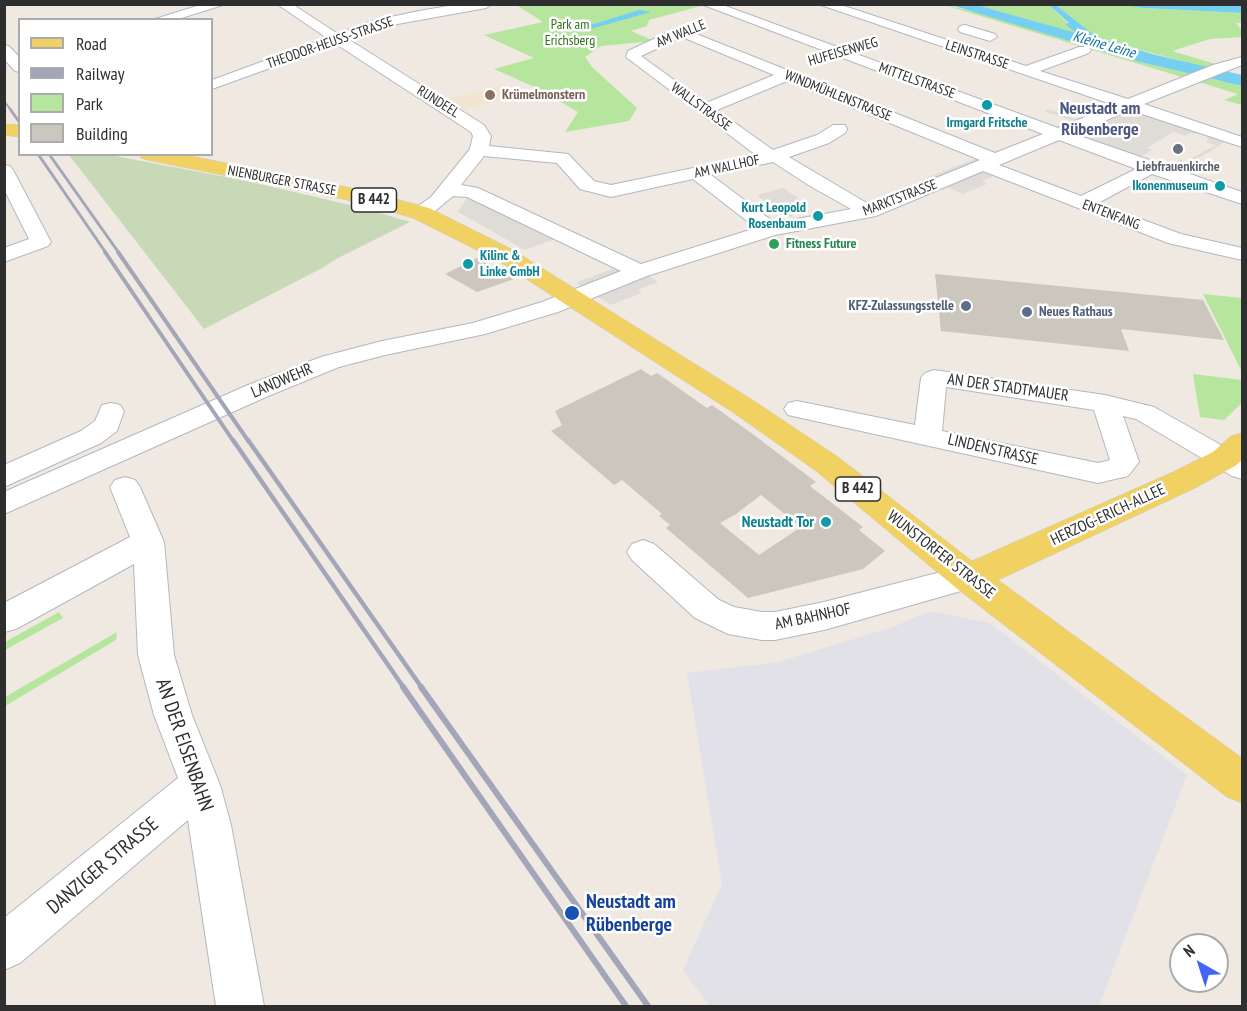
<!DOCTYPE html>
<meta charset="utf-8">
<style>
body{margin:0}
#map{position:relative;width:1247px;height:1011px;overflow:hidden;background:#efe9e1;font-family:"PT Sans Narrow",sans-serif}
canvas{display:block}
.frame{position:absolute;inset:0;border:6px solid #2e2e2e;pointer-events:none}
.legend{position:absolute;left:18px;top:18px;width:195px;height:138px;box-sizing:border-box;background:#fff;border:2px solid #ababab;margin:0;padding:8px 10px;list-style:none;font-size:18px;color:#2e2e2e}
.legend li{display:flex;align-items:center;gap:12px;height:30px}
.legend b{width:30px;border:2px solid #ababab}
.north{position:absolute;left:1169px;top:933px;width:60px;height:60px;box-sizing:border-box;background:#fff;border:2px solid #ababab;border-radius:50%;rotate:321deg;font-size:16px;font-weight:700;line-height:24px;text-align:center;color:#2e2e2e}
.north::after{content:'';display:block;margin:auto;width:21px;height:27px;background:#4264fb;clip-path:polygon(50% 0,100% 100%,50% 72%,0 100%)}
</style>
<div id="map">
<canvas width="1247" height="1011"></canvas>
<div class="frame"></div>
<ul class="legend">
<li><b style="height:8px;background:#f2d163"></b>Road</li>
<li><b style="height:8px;background:#a3a6b8"></b>Railway</li>
<li><b style="height:16px;background:#b6e59e"></b>Park</li>
<li><b style="height:16px;background:#cbc7bf"></b>Building</li>
</ul>
<div class="north">N</div>
</div>
<script>
const ctx = document.querySelector('canvas').getContext('2d');
ctx.lineJoin = 'round';
function fillPath(path, color) {
  ctx.fillStyle = color;
  ctx.fill(path, 'evenodd');
}
function shape(rows) {
  const path = new Path2D();
  for (const r of rows) {
    path.moveTo(r[0], r[1]);
    for (let i = 2; i < r.length; i += 2) path.lineTo(r[i], r[i + 1]);
  }
  return path;
}
function strokePath(path, color, width, dash) {
  ctx.strokeStyle = color;
  ctx.lineWidth = width;
  ctx.lineCap = dash ? 'butt' : 'round';
  ctx.setLineDash(dash || []);
  ctx.stroke(path);
}
function drawText(font, color, halo, rows, align = 'center') {
  ctx.font = font + ' "PT Sans Narrow",sans-serif';
  ctx.lineWidth = 5;
  ctx.setLineDash([]);
  ctx.textBaseline = 'middle';
  ctx.strokeStyle = halo;
  ctx.fillStyle = color;
  for (const [text, x, y, turn = 0] of rows) {
    ctx.save();
    ctx.translate(x, y);
    ctx.rotate((+turn || 0) * Math.PI / 180);
    ctx.textAlign = isNaN(turn) ? turn : align;
    if (halo) ctx.strokeText(text, 0, 0);
    ctx.fillText(text, 0, 0);
    ctx.restore();
  }
}
const industrial = shape([
 [929,611,990,623,1187,775,1099,1006,710,1006,683,970,722,884,687,673,778,662,893,627]
]);
const education = shape([
 [498,86,533,92,465,110,447,98]
]);
const green = shape([
 [1124,4,1143,8,1242,13,1242,23,1236,23,1242,30,1242,37,1210,39,1172,51,1219,65,1212,69,1099,39,1056,5],
 [528,5,704,5,649,20,647,26,631,31,654,41,601,46,585,57,592,67,637,108,629,121,565,132,578,112,539,89,494,69,534,58,484,35,543,22,518,6],
 [944,5,988,15,1136,61,1242,86,1242,105,1224,100,1238,94],
 [977,5,1049,5,1077,32,1074,33],
 [1203,294,1242,298,1242,372],
 [1193,374,1242,380,1242,403,1224,420,1200,417],
 [59,612,63,618,5,650,5,642],
 [117,632,116,640,5,706,5,697]
]);
const cemetery = shape([
 [69,155,110,155,242,180,363,208,410,222,336,259,324,267,204,329]
]);
const plaza = shape([
 [1118,104,1228,140,1173,174,1046,131,1071,120,1044,111,1048,109,1078,120],
 [1173,132,1186,136,1189,133,1199,134,1207,136,1209,140,1205,142,1216,145,1186,161,1187,163,1180,159,1168,166,1140,157,1152,150,1147,148],
 [975,159,1006,171,982,181,987,184,963,194,926,178],
 [475,186,537,219,566,235,525,250,458,212],
 [783,188,801,200,779,206,793,216,784,217,757,195],
 [629,262,658,282,638,290,641,293,611,305,576,283]
]);
const water = shape([
 [951,5,977,5,1076,33,1065,24,1069,23,1049,5,1056,5,1099,39,1156,55,1242,75,1242,86,1136,61],
 [1124,5,1242,5,1242,13,1143,8],
 [639,10,651,12,580,32,564,29,573,26,561,21,594,24]
]);
const building = shape([
 [477,258,514,279,477,292,445,274],
 [935,274,1203,300,1224,340,1121,329,1129,351,941,331],
 [641,369,651,376,657,373,707,408,712,405,754,435,816,482,810,486,863,527,859,530,885,551,863,569,748,598,666,528,670,525,659,516,662,514,622,480,614,485,551,431,562,425,555,411],
 [761,495,801,527,759,555,720,523,736,514]
]);
const minor = shape([
 [203,4,226,4,175,20,152,20,203,4],
 [277,4,292,4,338,34,372,21,419,11,460,4,492,4,486,8,381,27,348,39,484,125,491,136,489,146,568,154,594,181,611,185,756,155,626,57,628,51,675,29,699,22,706,26,694,33,995,153,1043,134,701,4,720,4,1058,128,1114,105,818,4,838,4,1026,66,1079,47,1089,47,1091,50,1089,53,1040,71,1128,99,1213,65,1242,57,1242,65,1144,104,1242,137,1242,147,1130,110,1074,134,1242,192,1242,204,1152,174,1098,203,1181,234,1242,248,1242,260,1168,243,983,171,876,216,775,235,647,276,558,312,485,334,385,355,339,367,266,397,4,514,4,492,248,385,321,357,382,341,473,323,542,302,621,271,467,197,453,196,428,217,414,217,411,213,414,209,431,197,470,149,473,136,471,132,336,44,212,89,212,80,327,38,277,4],
 [682,37,774,75,706,103,641,56,682,37],
 [787,81,980,160,870,205,789,157,829,143,845,133,847,129,845,125,833,125,817,135,773,150,717,110,787,81],
 [1059,140,1136,169,1081,196,999,165,1059,140],
 [484,156,557,163,580,189,611,197,693,179,756,228,641,264,478,188,461,185,484,156],
 [773,162,810,186,851,209,775,223,711,175,773,162],
 [965,25,995,34,997,37,990,41,960,32,958,29,960,26,965,25],
 [4,45,9,46,20,58,20,72,15,71,4,59,4,45],
 [4,165,10,166,13,170,51,242,48,246,4,262,4,248,29,239,4,189,4,165],
 [934,370,1105,395,1154,407,1242,457,1242,479,1232,476,1136,419,1123,416,1139,462,1128,476,1098,483,797,417,788,415,784,409,788,403,797,401,915,425,921,378,925,373,934,370],
 [946,387,1094,410,1110,460,1098,463,942,431,946,387],
 [111,403,120,405,124,411,117,431,101,443,4,487,4,465,81,431,95,421,102,405,111,403],
 [125,477,135,480,140,487,164,542,174,655,192,715,220,785,231,825,264,1006,216,1006,188,820,20,963,4,970,4,918,178,778,154,715,138,655,134,564,16,629,4,632,4,603,130,537,110,487,115,480,125,477],
 [643,540,654,544,719,600,734,607,762,612,775,612,824,602,968,565,979,568,984,577,979,586,968,589,824,630,775,640,762,640,728,634,695,618,632,560,627,552,632,544,643,540]
]);
const major = shape([
 [4,124,20,125,20,137,4,135,4,124],
 [139,154,180,154,366,191,429,208,513,250,754,401,838,457,972,561,1173,472,1213,452,1231,436,1242,433,1242,460,1235,466,1195,488,998,580,1242,758,1242,803,1227,797,955,587,816,471,734,413,497,260,413,218,362,203,148,160,141,158,139,154]
]);
const railFar4 = shape([
 [4,101,11,110]
]);
const railFar3 = shape([
 [10,109,20,123],
 [38,154,106,253],
 [49,154,119,253]
]);
const railFar2 = shape([
 [105,252,234,442],
 [118,252,249,442]
]);
const railFar1 = shape([
 [233,440,404,688],
 [248,440,422,688]
]);
const rail = shape([
 [403,687,626,1006],
 [421,687,648,1006]
]);
const markers = [
 [490,95,6,"#8d6e63"],
 [987,105,6,"#0f9aa8"],
 [1178,149,6,"#6b7280"],
 [1220,186,6,"#0f9aa8"],
 [818,216,6,"#0f9aa8"],
 [774,244,6,"#2e9e5b"],
 [468,264,6,"#0f9aa8"],
 [966,306,6,"#5c6f8a"],
 [1027,312,6,"#5c6f8a"],
 [826,522,6,"#0f9aa8"],
 [572,913,8,"#1a4fb4"]
];
const farParknames = [
 ["Park am",570,25],
 ["Erichsberg",570,41]
];
const farStreetnames = [
 ["AM WALLE",681,34,-22],
 ["THEODOR-HEUSS-STRASSE",330,43,-19],
 ["HUFEISENWEG",843,52,-16],
 ["LEINSTRASSE",977,55,18],
 ["MITTELSTRASSE",917,81,20],
 ["WINDMÜHLENSTRASSE",838,96,22],
 ["RUNDEEL",438,102,32],
 ["WALLSTRASSE",701,107,36],
 ["AM WALLHOF",727,167,-12],
 ["NIENBURGER STRASSE",282,181,11],
 ["MARKTSTRASSE",900,198,-21],
 ["ENTENFANG",1111,215,21]
];
const farEducationnames = [
 ["Krümelmonstern",502,95]
];
const farCulturenames = [
 ["Irmgard Fritsche",987,123,"center"],
 ["Ikonenmuseum",1208,186],
 ["Kurt Leopold",806,208],
 ["Rosenbaum",806,224],
 ["Kilinc &",480,256,"left"],
 ["Linke GmbH",480,272,"left"]
];
const farWorshipnames = [
 ["Liebfrauenkirche",1178,167]
];
const farLeisurenames = [
 ["Fitness Future",786,244]
];
const farServicenames = [
 ["KFZ-Zulassungsstelle",954,306],
 ["Neues Rathaus",1039,312,"left"]
];
const farWaternames = [
 ["Kleine Leine",1104,45,16]
];
const shields = [
 [374,200,45],
 [858,489,45]
];
const shieldNames = [
 ["B 442",374,200],
 ["B 442",858,489]
];
const streetNames = [
 ["LANDWEHR",282,381,-23],
 ["AN DER STADTMAUER",1008,388,8],
 ["LINDENSTRASSE",993,450,13],
 ["HERZOG-ERICH-ALLEE",1108,515,-25],
 ["WUNSTORFER STRASSE",941,555,38],
 ["AM BAHNHOF",813,617,-12]
];
const cultureNames = [
 ["Neustadt Tor",814,522]
];
const farDistrictnames = [
 ["Neustadt am",1100,109],
 ["Rübenberge",1100,130]
];
const nearStreetnames = [
 ["AN DER EISENBAHN",184,745,71],
 ["DANZIGER STRASSE",103,866,-40]
];
const nearTransitnames = [
 ["Neustadt am",586,902],
 ["Rübenberge",586,925]
];
fillPath(industrial, '#e3e1e8');
fillPath(education, '#f0e6d1');
fillPath(green, '#b6e59e');
fillPath(cemetery, '#c8d9b8');
fillPath(plaza, '#dfdcd8');
fillPath(water, '#75cff0');
fillPath(building, '#cbc7bf');
strokePath(minor, '#b4b7c1', 2);
strokePath(major, '#c9c9c9', 1);
fillPath(minor, '#fff');
fillPath(major, '#f2d163');
strokePath(railFar4, '#a3a6b8', 2);
strokePath(railFar3, '#a3a6b8', 3);
strokePath(railFar2, '#a3a6b8', 4);
strokePath(railFar1, '#a3a6b8', 4.5);
strokePath(rail, '#a3a6b8', 6);
for (const [x, y, r, color] of markers) {
  const dot = new Path2D();
  dot.arc(x, y, r, 0, 2 * Math.PI);
  ctx.fillStyle = color;
  ctx.fill(dot);
  strokePath(dot, '#fff', 2);
}
drawText('14px', '#2c6e1b', '#fff', farParknames);
drawText('14px', '#2e2e2e', '#fff', farStreetnames);
drawText('bold 14px', '#785e54', '#fff', farEducationnames, 'left');
drawText('bold 14px', '#0d838f', '#fff', farCulturenames, 'right');
drawText('bold 14px', '#5b616d', '#fff', farWorshipnames);
drawText('bold 14px', '#27864d', '#fff', farLeisurenames, 'left');
drawText('bold 14px', '#4e5e75', '#fff', farServicenames, 'right');
drawText('italic 15px', '#0d6fa3', '#fff', farWaternames);
for (const [x, y, w] of shields) {
  const box = new Path2D();
  box.roundRect(x - w / 2, y - 12, w, 24, 4.5);
  ctx.fillStyle = '#fff';
  ctx.fill(box);
  strokePath(box, '#2e2e2e', 1.5);
}
drawText('bold 15px', '#2e2e2e', null, shieldNames);
drawText('16px', '#2e2e2e', '#fff', streetNames);
drawText('bold 16px', '#0d838f', '#fff', cultureNames, 'right');
drawText('bold 18px', '#4d5680', '#fff', farDistrictnames);
drawText('20px', '#2e2e2e', '#fff', nearStreetnames);
drawText('bold 20px', '#164399', '#fff', nearTransitnames, 'left');
</script>
